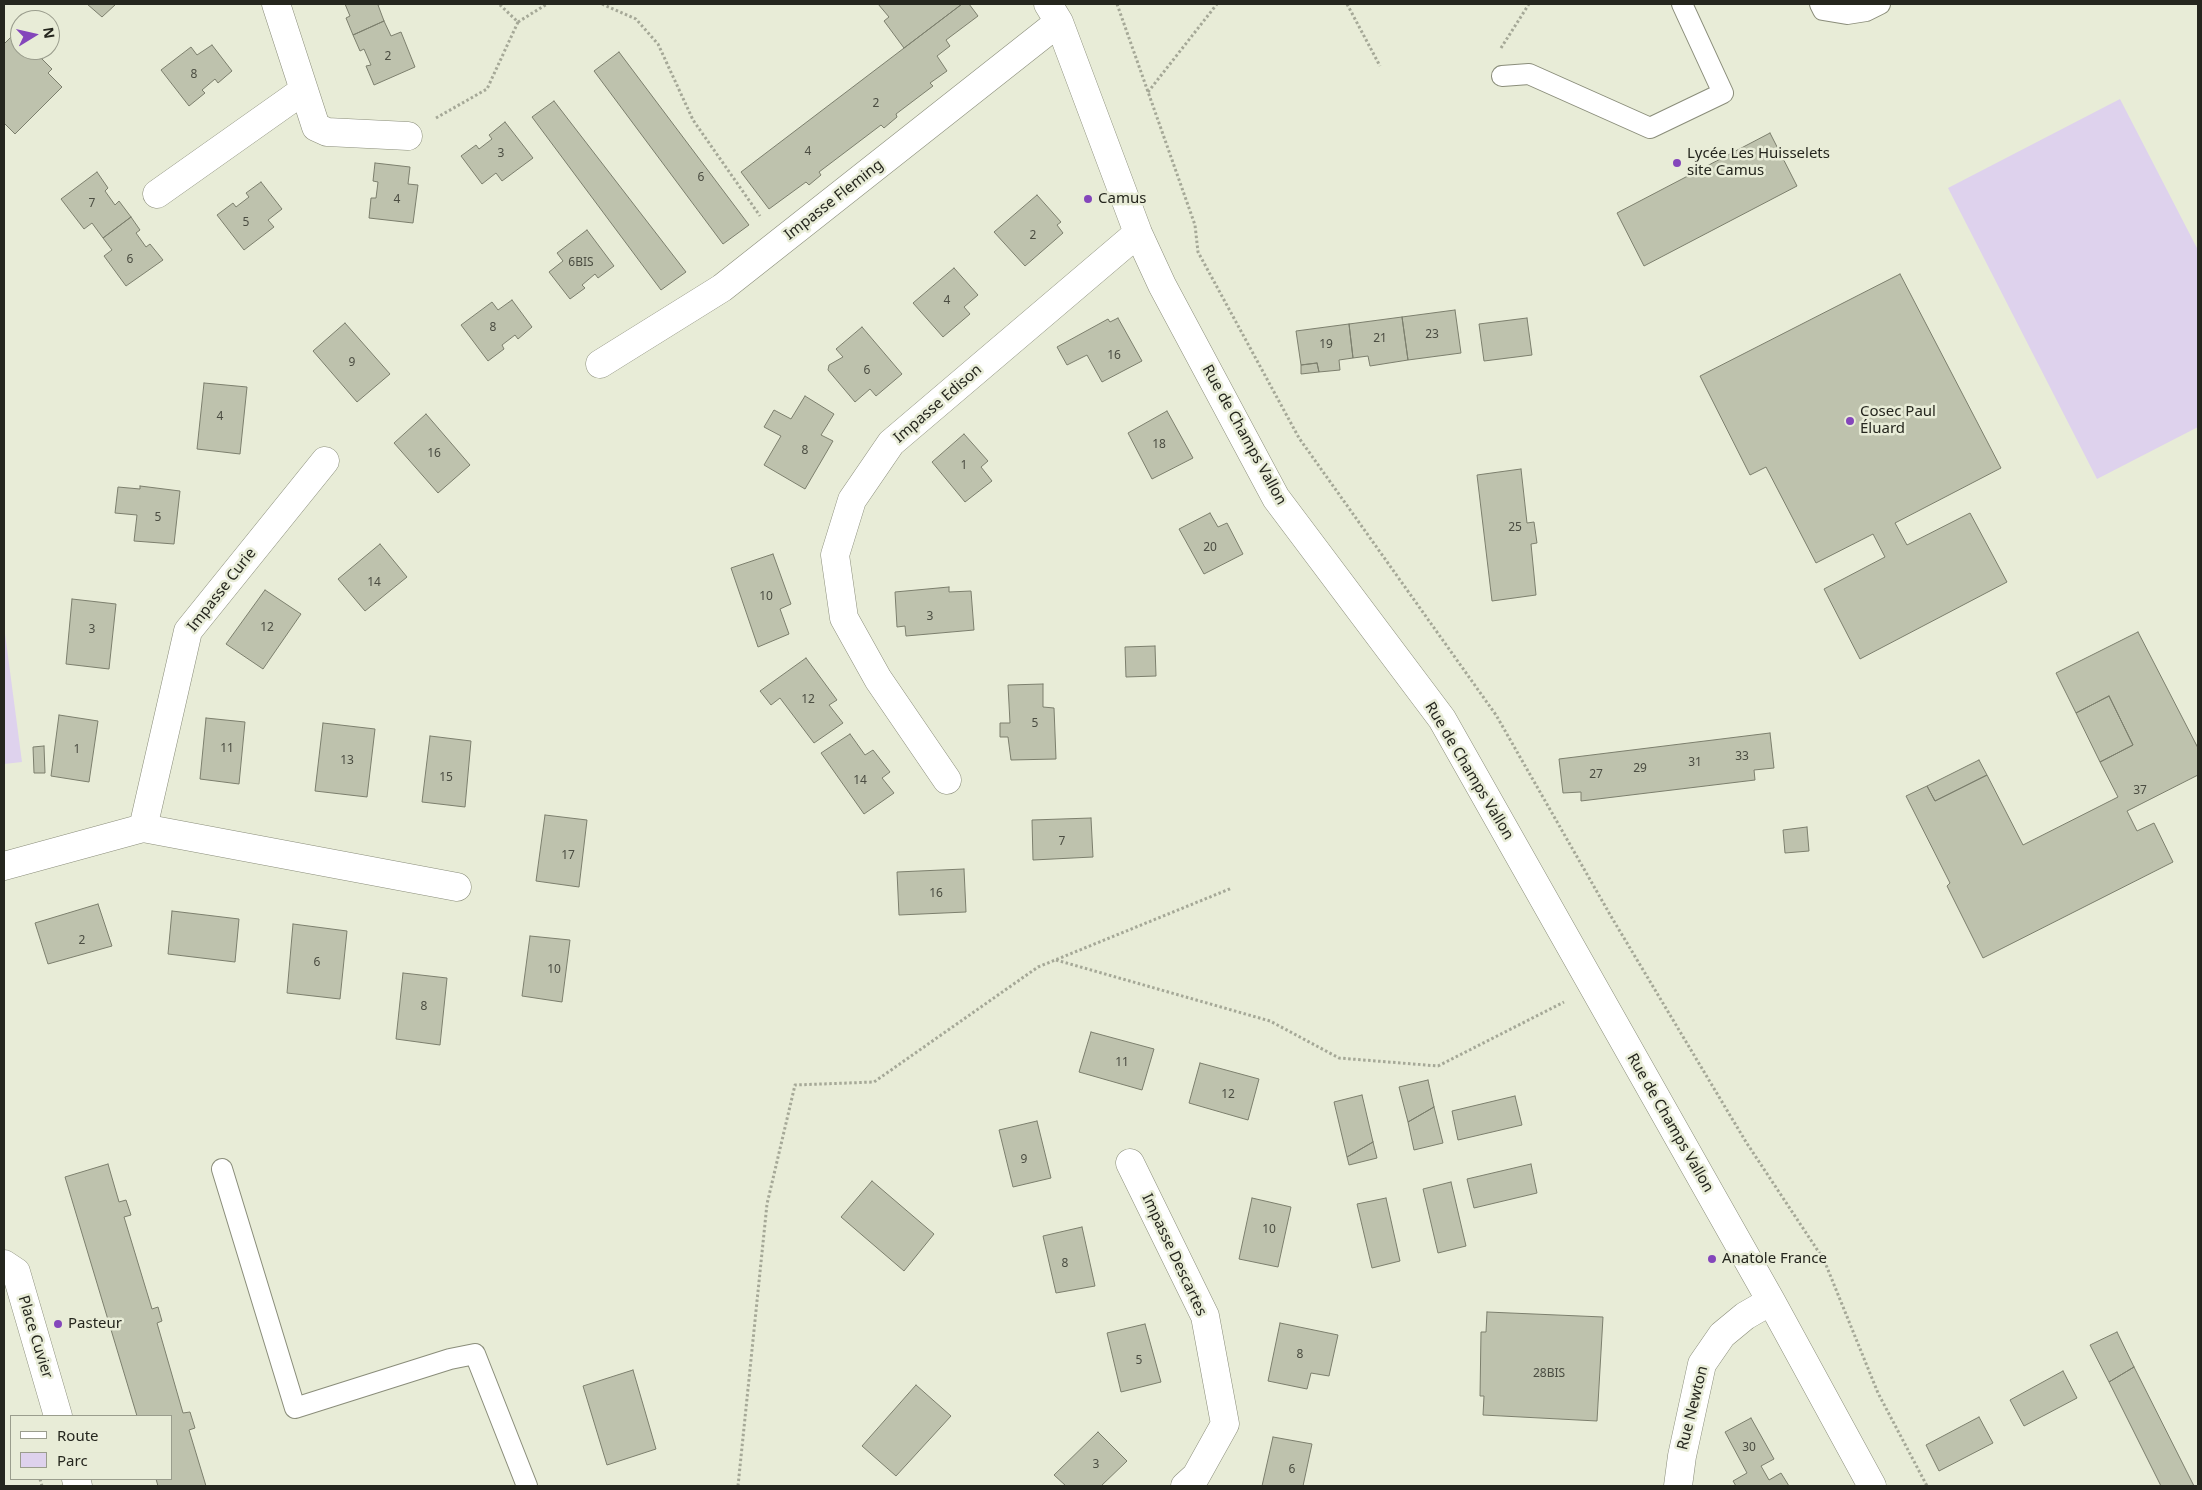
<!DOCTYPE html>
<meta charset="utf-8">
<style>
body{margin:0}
#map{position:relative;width:2202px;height:1490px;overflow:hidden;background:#e8ecd7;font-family:"Noto Sans",sans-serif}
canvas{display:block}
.frame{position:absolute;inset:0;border:5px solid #25261e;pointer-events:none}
.legend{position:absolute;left:10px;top:1415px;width:162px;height:65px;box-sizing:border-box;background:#e8ecd7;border:1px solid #9a9d8d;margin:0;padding:6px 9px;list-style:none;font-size:15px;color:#25261e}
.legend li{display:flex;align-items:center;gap:10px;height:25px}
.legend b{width:25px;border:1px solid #9a9d8d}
.north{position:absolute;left:10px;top:10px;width:50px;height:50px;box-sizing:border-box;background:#e8ecd7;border:1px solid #9a9d8d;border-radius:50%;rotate:81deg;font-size:14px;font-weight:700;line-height:20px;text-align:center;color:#25261e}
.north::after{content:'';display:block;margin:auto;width:18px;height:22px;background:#8446bb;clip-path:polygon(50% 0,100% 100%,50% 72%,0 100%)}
</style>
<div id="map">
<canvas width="2202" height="1490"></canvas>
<div class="frame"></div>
<ul class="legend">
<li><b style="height:6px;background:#fff"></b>Route</li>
<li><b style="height:14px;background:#ded2ed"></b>Parc</li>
</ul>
<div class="north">N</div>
</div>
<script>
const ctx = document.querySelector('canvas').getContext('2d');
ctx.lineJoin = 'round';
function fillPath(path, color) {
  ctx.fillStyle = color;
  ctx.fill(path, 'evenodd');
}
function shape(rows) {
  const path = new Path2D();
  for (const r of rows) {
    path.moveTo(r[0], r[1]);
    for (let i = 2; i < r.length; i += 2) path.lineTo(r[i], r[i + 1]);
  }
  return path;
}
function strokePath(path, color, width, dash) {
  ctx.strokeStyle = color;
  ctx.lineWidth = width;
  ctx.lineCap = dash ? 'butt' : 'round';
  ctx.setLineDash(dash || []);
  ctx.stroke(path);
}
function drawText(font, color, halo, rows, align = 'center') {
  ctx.font = font + ' "Noto Sans",sans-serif';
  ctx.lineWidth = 5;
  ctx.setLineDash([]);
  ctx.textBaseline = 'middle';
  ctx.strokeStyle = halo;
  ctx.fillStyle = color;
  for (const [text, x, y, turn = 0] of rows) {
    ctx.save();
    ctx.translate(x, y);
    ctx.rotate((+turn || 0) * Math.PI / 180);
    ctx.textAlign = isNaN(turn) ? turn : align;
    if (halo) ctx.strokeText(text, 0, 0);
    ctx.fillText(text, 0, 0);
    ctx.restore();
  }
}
const green = shape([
 [2120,99,2198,250,2198,427,2097,479,1948,188],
 [4,626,22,762,4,764]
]);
const building = shape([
 [87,4,116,4,102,17,87,4],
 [345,4,382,4,378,5,384,21,353,35,346,18,350,16,345,4],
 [878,4,962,4,904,48,884,21,889,17,878,4],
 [962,4,969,4,978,16,946,40,950,46,937,56,947,71,930,83,933,86,896,114,897,117,884,128,881,125,819,172,821,175,809,185,806,182,769,209,741,172,962,4],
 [384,21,391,36,401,32,415,67,374,85,366,66,371,65,364,49,360,51,353,35,384,21],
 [15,33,20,37,20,50,33,50,52,69,48,73,62,87,15,134,4,123,4,44,15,33],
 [212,45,232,71,218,83,215,79,202,90,205,93,189,106,161,70,191,47,197,55,212,45],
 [619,52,749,225,723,244,594,71,619,52],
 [554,101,686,272,661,290,532,117,554,101],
 [505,122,533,158,502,181,496,173,482,184,461,156,476,145,479,149,492,139,489,135,505,122],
 [1770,133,1797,186,1644,266,1617,213,1770,133],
 [375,163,410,167,408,184,418,185,413,223,369,218,371,198,376,198,378,182,373,181,375,163],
 [97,172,108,188,105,191,115,205,119,201,131,217,103,238,92,223,84,229,61,199,97,172],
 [261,182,282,209,268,220,274,227,244,250,217,215,233,203,236,207,249,197,246,193,261,182],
 [1037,195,1061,222,1057,225,1063,233,1025,266,994,232,1037,195],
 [131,217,140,230,136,233,146,247,150,244,163,260,126,286,104,256,112,250,103,238,131,217],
 [587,230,614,266,598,278,595,274,582,285,585,288,570,299,549,272,563,261,557,253,587,230],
 [954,268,978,295,964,307,970,314,943,337,913,303,954,268],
 [1900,274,2001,468,1895,523,1907,545,1970,513,2007,582,1860,659,1824,589,1885,557,1873,534,1816,563,1766,467,1750,475,1700,376,1900,274],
 [512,300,532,327,518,339,515,335,502,345,504,349,488,361,461,325,492,302,498,310,512,300],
 [1455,310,1461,353,1408,360,1402,317,1455,310],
 [1402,317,1408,360,1370,366,1368,356,1353,358,1349,324,1402,317],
 [1118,318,1142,361,1102,382,1087,355,1067,365,1057,347,1108,319,1110,322,1118,318],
 [1527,318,1532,355,1484,361,1479,324,1527,318],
 [345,323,390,374,357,402,313,351,345,323],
 [1349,324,1353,358,1339,360,1340,370,1319,372,1317,363,1301,365,1296,331,1349,324],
 [862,327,902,374,876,396,870,389,855,402,828,370,829,365,843,357,836,349,862,327],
 [1317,363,1319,372,1301,374,1301,365,1317,363],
 [204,383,247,387,240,454,197,449,204,383],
 [805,396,834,414,821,435,833,441,805,489,764,465,781,436,764,427,774,410,791,419,805,396],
 [1167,411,1193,458,1152,479,1128,433,1167,411],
 [426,414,470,465,438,493,394,443,426,414],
 [964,434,988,461,981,467,992,481,965,502,932,462,964,434],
 [1521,469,1527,523,1534,522,1537,543,1531,544,1536,595,1492,601,1477,475,1521,469],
 [140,486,180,491,174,544,134,541,137,515,115,513,118,487,140,489,140,486],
 [1210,513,1218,527,1227,523,1243,554,1204,574,1179,529,1210,513],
 [380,544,407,577,365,611,338,579,380,544],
 [773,554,791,604,780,609,789,634,758,647,731,568,773,554],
 [949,587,949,592,971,591,974,630,906,636,905,626,897,627,895,592,949,587],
 [265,590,301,614,263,669,226,644,265,590],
 [72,599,116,604,109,669,66,664,72,599],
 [2138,632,2198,748,2198,775,2127,811,2137,831,2154,823,2173,862,1983,958,1947,886,1950,883,1906,796,1927,786,1935,801,1987,775,2023,845,2118,797,2100,762,2133,745,2109,696,2076,713,2056,673,2138,632],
 [1155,646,1156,676,1126,677,1125,647,1155,646],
 [806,658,837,700,829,705,843,723,814,743,780,698,771,705,760,691,806,658],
 [1043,684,1043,707,1054,708,1056,759,1011,760,1008,737,1000,737,1000,723,1010,723,1008,685,1043,684],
 [2109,696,2133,745,2100,762,2076,713,2109,696],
 [59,715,98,721,89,782,51,776,59,715],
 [206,718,245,722,239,784,200,779,206,718],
 [323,723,375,729,367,797,315,791,323,723],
 [1770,733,1774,768,1754,770,1755,780,1581,801,1581,792,1563,793,1559,759,1770,733],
 [850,734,865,755,873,750,890,772,882,778,894,793,864,814,821,753,850,734],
 [430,736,471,741,465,807,422,802,430,736],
 [44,746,45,773,34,773,33,747,44,746],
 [1979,760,1987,775,1935,801,1927,786,1979,760],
 [545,815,587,820,579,887,536,881,545,815],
 [1091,818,1093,857,1033,860,1032,820,1091,818],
 [1807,827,1809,851,1785,853,1783,830,1807,827],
 [964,869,966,912,899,915,897,872,964,869],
 [98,904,112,946,48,964,35,923,98,904],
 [172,911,239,919,235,962,168,954,172,911],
 [293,924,347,931,340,999,287,993,293,924],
 [530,936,570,940,562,1002,522,996,530,936],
 [403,973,447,978,440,1045,396,1039,403,973],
 [1091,1032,1154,1049,1142,1090,1079,1072,1091,1032],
 [1200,1063,1259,1079,1248,1120,1189,1103,1200,1063],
 [1428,1080,1434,1107,1408,1122,1399,1087,1428,1080],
 [1362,1095,1373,1142,1347,1157,1334,1102,1362,1095],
 [1515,1096,1522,1125,1458,1140,1452,1111,1515,1096],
 [1434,1107,1443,1143,1414,1150,1408,1122,1434,1107],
 [1037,1121,1051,1178,1013,1187,999,1130,1037,1121],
 [1373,1142,1377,1158,1349,1165,1347,1157,1373,1142],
 [108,1164,119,1202,126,1200,131,1215,124,1217,152,1309,158,1307,162,1321,157,1323,183,1413,190,1412,195,1428,189,1430,206,1486,158,1486,156,1479,171,1479,171,1416,137,1416,65,1177,108,1164],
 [1531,1164,1537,1193,1474,1208,1467,1179,1531,1164],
 [872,1181,934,1234,904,1271,841,1217,872,1181],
 [1451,1182,1466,1246,1438,1253,1423,1189,1451,1182],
 [1252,1198,1291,1207,1278,1267,1239,1259,1252,1198],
 [1386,1198,1400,1261,1372,1268,1357,1204,1386,1198],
 [1082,1227,1095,1286,1056,1293,1043,1236,1082,1227],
 [1487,1312,1603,1317,1597,1421,1483,1415,1484,1396,1480,1396,1481,1332,1486,1332,1487,1312],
 [1280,1323,1338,1335,1329,1376,1311,1373,1307,1389,1268,1381,1280,1323],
 [1145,1324,1161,1382,1121,1392,1107,1333,1145,1324],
 [2117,1332,2134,1367,2109,1382,2090,1345,2117,1332],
 [2134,1367,2194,1486,2161,1486,2109,1382,2134,1367],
 [633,1370,656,1449,607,1465,583,1386,633,1370],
 [2063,1371,2077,1398,2024,1426,2010,1400,2063,1371],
 [916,1385,951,1416,896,1476,862,1446,916,1385],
 [1979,1417,1993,1443,1939,1471,1926,1445,1979,1417],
 [1751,1418,1774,1459,1761,1466,1769,1480,1781,1473,1789,1486,1736,1486,1733,1481,1747,1473,1725,1432,1751,1418],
 [1098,1432,1127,1461,1101,1486,1066,1486,1054,1475,1098,1432],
 [1273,1437,1312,1444,1303,1486,1262,1486,1273,1437]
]);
const path = shape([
 [602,4,636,19,658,44,693,120,760,216],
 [1117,4,1195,225,1198,252,1299,438,1496,715,1612,918,1746,1142,1824,1260,1878,1393,1927,1486],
 [1347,4,1380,66],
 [518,22,547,4],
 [1501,48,1529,4],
 [1148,92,1217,4],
 [436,118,487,89,518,22,499,4],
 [1056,960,1270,1021,1339,1058,1438,1066,1564,1002],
 [40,1479,42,1486],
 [738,1486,767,1204,795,1085,874,1082,1038,967,1232,888]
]);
const service = shape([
 [1820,4,1823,10,1847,14,1866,11,1880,4],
 [1502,76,1529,74,1650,128,1723,93,1682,4],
 [222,1169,295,1408,450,1359,475,1354,527,1486]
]);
const minor = shape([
 [276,4,316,127,327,132,408,136],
 [1048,4,1059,22,1138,233,1162,285,1276,498,1442,719,1771,1301,1872,1486],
 [157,194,304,90],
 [600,364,722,288,1059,22],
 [947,780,878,679,844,618,835,555,852,500,891,443,1138,233],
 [143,828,188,631,325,461],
 [4,866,143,828,457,887],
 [1130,1163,1205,1316,1225,1424,1196,1476,1185,1486],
 [4,1264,16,1272,58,1416],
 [76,1479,78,1486],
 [1678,1486,1682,1456,1702,1364,1722,1335,1745,1316,1771,1301]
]);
const markers = [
 [1677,163,5,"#8446bb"],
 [1088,199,5,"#8446bb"],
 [1850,421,5,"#8446bb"],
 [1712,1259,5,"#8446bb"],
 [58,1324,5,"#8446bb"]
];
const numberNames = [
 ["2",388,57],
 ["8",194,75],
 ["2",876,104],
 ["4",808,152],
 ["3",501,154],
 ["6",701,178],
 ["4",397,200],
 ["7",92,204],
 ["5",246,223],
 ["2",1033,236],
 ["6",130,260],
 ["6BIS",581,263],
 ["4",947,301],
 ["8",493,328],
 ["23",1432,335],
 ["21",1380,339],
 ["19",1326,345],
 ["16",1114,356],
 ["9",352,363],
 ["6",867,371],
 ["4",220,417],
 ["18",1159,445],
 ["8",805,451],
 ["16",434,454],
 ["1",964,466],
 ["5",158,518],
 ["25",1515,528],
 ["20",1210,548],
 ["14",374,583],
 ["10",766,597],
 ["3",930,617],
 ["12",267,628],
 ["3",92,630],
 ["12",808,700],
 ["5",1035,724],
 ["11",227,749],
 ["1",77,750],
 ["33",1742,757],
 ["13",347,761],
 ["31",1695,763],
 ["29",1640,769],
 ["27",1596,775],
 ["15",446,778],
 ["14",860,781],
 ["37",2140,791],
 ["7",1062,842],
 ["17",568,856],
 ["16",936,894],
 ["2",82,941],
 ["6",317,963],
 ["10",554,970],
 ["8",424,1007],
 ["11",1122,1063],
 ["12",1228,1095],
 ["9",1024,1160],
 ["10",1269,1230],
 ["8",1065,1264],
 ["8",1300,1355],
 ["5",1139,1361],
 ["28BIS",1549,1374],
 ["30",1749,1448],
 ["3",1096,1465],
 ["6",1292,1470]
];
const poiNames = [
 ["Lycée Les Huisselets",1687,154],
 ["site Camus",1687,171],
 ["Camus",1098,199],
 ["Cosec Paul",1860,412],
 ["Éluard",1860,429],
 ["Anatole France",1722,1259],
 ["Pasteur",68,1324]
];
const streetNames = [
 ["Impasse Fleming",834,200,-38],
 ["Impasse Edison",938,404,-41],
 ["Rue de Champs Vallon",1244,435,61],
 ["Impasse Curie",222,590,-52],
 ["Rue de Champs Vallon",1469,771,59],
 ["Rue de Champs Vallon",1670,1123,60],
 ["Impasse Descartes",1174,1255,65],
 ["Place Cuvier",35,1337,73],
 ["Rue Newton",1693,1408,-76]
];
fillPath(green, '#ded2ed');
fillPath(building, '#bec2ad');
strokePath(building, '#7c7f6d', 1);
strokePath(service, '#8a8d7a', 22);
strokePath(minor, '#8a8d7a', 29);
strokePath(path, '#a5a897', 3, [2.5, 2.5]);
strokePath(service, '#fff', 20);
strokePath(minor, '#fff', 28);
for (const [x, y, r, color] of markers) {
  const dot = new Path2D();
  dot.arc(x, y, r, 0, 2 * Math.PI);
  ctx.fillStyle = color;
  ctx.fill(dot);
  strokePath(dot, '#e8ecd7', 2);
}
drawText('12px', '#4b4d42', null, numberNames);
drawText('15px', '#25261e', '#e8ecd7', poiNames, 'left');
drawText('15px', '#25261e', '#e8ecd7', streetNames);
</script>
